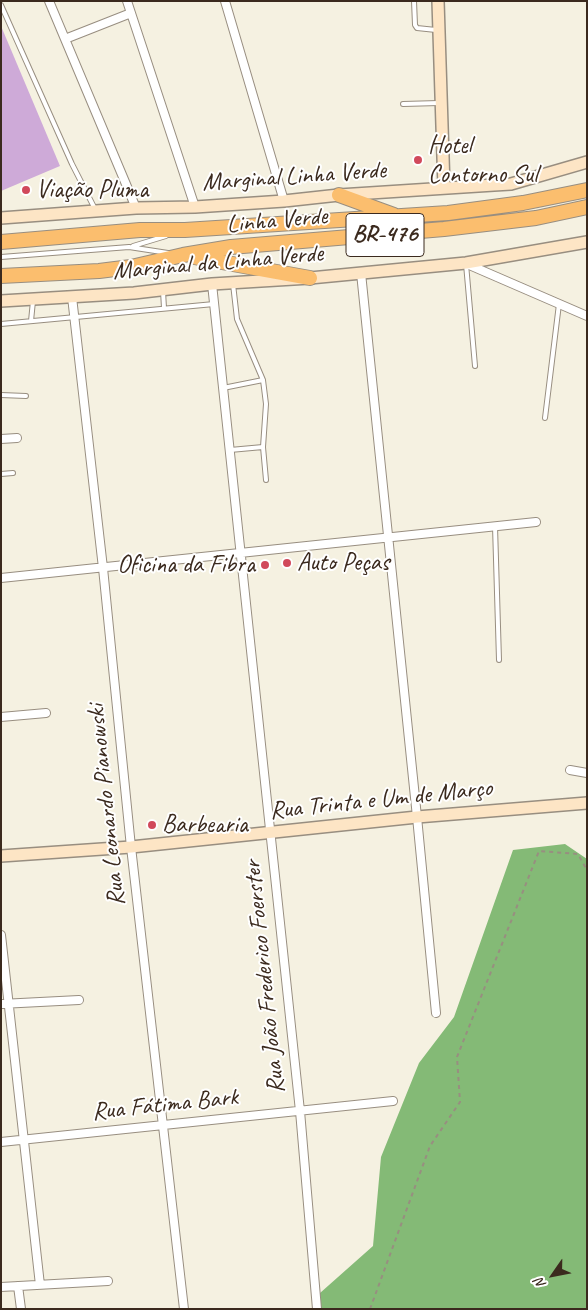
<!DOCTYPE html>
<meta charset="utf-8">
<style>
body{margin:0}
#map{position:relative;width:588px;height:1310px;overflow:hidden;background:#f5f1e1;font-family:Caveat,sans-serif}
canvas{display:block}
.frame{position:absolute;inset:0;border:2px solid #3b2a1e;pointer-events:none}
.north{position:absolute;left:528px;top:1250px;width:50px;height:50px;-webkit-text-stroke:4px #fff;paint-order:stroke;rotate:237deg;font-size:14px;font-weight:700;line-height:20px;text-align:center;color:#3b2a1e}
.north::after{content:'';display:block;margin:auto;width:18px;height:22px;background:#3b2a1e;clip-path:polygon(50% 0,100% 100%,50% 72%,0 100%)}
</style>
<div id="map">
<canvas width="588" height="1310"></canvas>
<div class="frame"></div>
<div class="north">N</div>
</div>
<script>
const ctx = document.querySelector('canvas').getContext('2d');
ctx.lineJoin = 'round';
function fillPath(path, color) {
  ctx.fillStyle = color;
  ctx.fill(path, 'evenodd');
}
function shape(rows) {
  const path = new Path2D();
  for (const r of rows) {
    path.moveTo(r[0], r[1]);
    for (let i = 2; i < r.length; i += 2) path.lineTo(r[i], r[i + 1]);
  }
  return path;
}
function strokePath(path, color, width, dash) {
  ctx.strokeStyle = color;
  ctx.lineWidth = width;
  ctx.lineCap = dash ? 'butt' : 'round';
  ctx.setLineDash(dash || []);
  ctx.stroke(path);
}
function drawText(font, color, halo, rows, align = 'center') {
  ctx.font = font + ' Caveat,sans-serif';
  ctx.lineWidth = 4;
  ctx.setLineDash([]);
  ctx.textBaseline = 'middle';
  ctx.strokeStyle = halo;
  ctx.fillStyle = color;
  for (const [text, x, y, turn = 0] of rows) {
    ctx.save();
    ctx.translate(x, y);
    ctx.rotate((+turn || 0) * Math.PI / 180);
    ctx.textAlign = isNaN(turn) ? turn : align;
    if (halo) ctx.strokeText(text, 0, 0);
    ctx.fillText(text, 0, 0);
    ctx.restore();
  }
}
const forest = shape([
 [565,844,587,859,587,1309,321,1309,320,1293,373,1246,381,1157,419,1063,454,1017,513,850]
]);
const building = shape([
 [1,26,60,166,1,191]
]);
const path = shape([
 [370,1309,430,1146,460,1102,457,1057,539,851,578,854,587,870]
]);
const lane = shape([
 [414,1,415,25,417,28,436,30],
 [1,5,72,164,95,209],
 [403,104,439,103],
 [133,246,166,236],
 [1,257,129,247,168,253],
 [466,264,475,366],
 [233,284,237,319,263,380,266,404,263,447,266,480],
 [163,291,164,308],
 [31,321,33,301],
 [1,324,214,304],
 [223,388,263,380],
 [1,395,26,396],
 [545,418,559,304],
 [230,450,263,447],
 [1,474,13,473],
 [495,526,499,660]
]);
const street = shape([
 [49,1,136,208],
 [127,1,195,207],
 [225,1,284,201],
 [65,39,131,13],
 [467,264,587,316],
 [361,273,417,817,436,1013],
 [212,284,300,1111,317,1309],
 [72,297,103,568,131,847,184,1309],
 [1,439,17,438],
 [1,578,536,522],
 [1,717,46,713],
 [570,770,587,773],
 [1,935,40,1285],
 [1,1004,79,1000],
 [1,1142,393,1101],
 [18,1286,21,1309],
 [1,1287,108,1281]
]);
const secondary = shape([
 [438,1,444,188],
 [1,218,136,208,195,207,284,201,339,195,494,185,511,184,587,162],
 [1,301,134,293,212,284,310,278,466,263,587,242],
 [1,856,131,847,417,817,587,803]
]);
const highway = shape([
 [339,195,394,215],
 [1,242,140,230,185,230,448,213,523,203,587,190],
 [194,257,310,278],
 [1,276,99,271,131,267,183,255,231,247,444,229,536,218,587,207]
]);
const markers = [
 [418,160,5,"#d1495b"],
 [26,190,5,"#d1495b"],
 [287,563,5,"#d1495b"],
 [265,565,5,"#d1495b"],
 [152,825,5,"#d1495b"]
];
const shields = [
 [385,235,78]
];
const shieldNames = [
 ["BR-476",385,235]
];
const poiNames = [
 ["Hotel",428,146],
 ["Contorno Sul",428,175],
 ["Viação Pluma",36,190],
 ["Auto Peças",297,563],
 ["Oficina da Fibra",255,565,"right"],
 ["Barbearia",162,825]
];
const streetNames = [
 ["Marginal Linha Verde",294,177,-4],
 ["Linha Verde",277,221,-5],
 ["Marginal da Linha Verde",218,263,-5],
 ["Rua Trinta e Um de Março",381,800,-6],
 ["Rua Leonardo Pianowski",107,805,-96],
 ["Rua João Frederico Foerster",265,977,-96],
 ["Rua Fátima Bark",165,1105,-6]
];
fillPath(forest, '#84ba76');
fillPath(building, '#ceaad8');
strokePath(lane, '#988e80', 6);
strokePath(street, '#988e80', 10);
strokePath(secondary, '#988e80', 14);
strokePath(highway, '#988e80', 16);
strokePath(path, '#988e80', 2, [4, 4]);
strokePath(lane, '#fff', 4);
strokePath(street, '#fff', 8);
strokePath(secondary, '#fde5c5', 11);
strokePath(highway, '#fbbe6e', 14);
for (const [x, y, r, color] of markers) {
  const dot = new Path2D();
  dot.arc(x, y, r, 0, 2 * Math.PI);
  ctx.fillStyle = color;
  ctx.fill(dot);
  strokePath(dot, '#fff', 2);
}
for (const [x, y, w] of shields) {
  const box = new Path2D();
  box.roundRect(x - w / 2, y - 21.5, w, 43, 4);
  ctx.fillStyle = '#fff';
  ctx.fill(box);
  strokePath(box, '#3b2a1e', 1);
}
drawText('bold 24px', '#3b2a1e', null, shieldNames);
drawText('25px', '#3b2a1e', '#fff', poiNames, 'left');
drawText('25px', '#3b2a1e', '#fff', streetNames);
</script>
